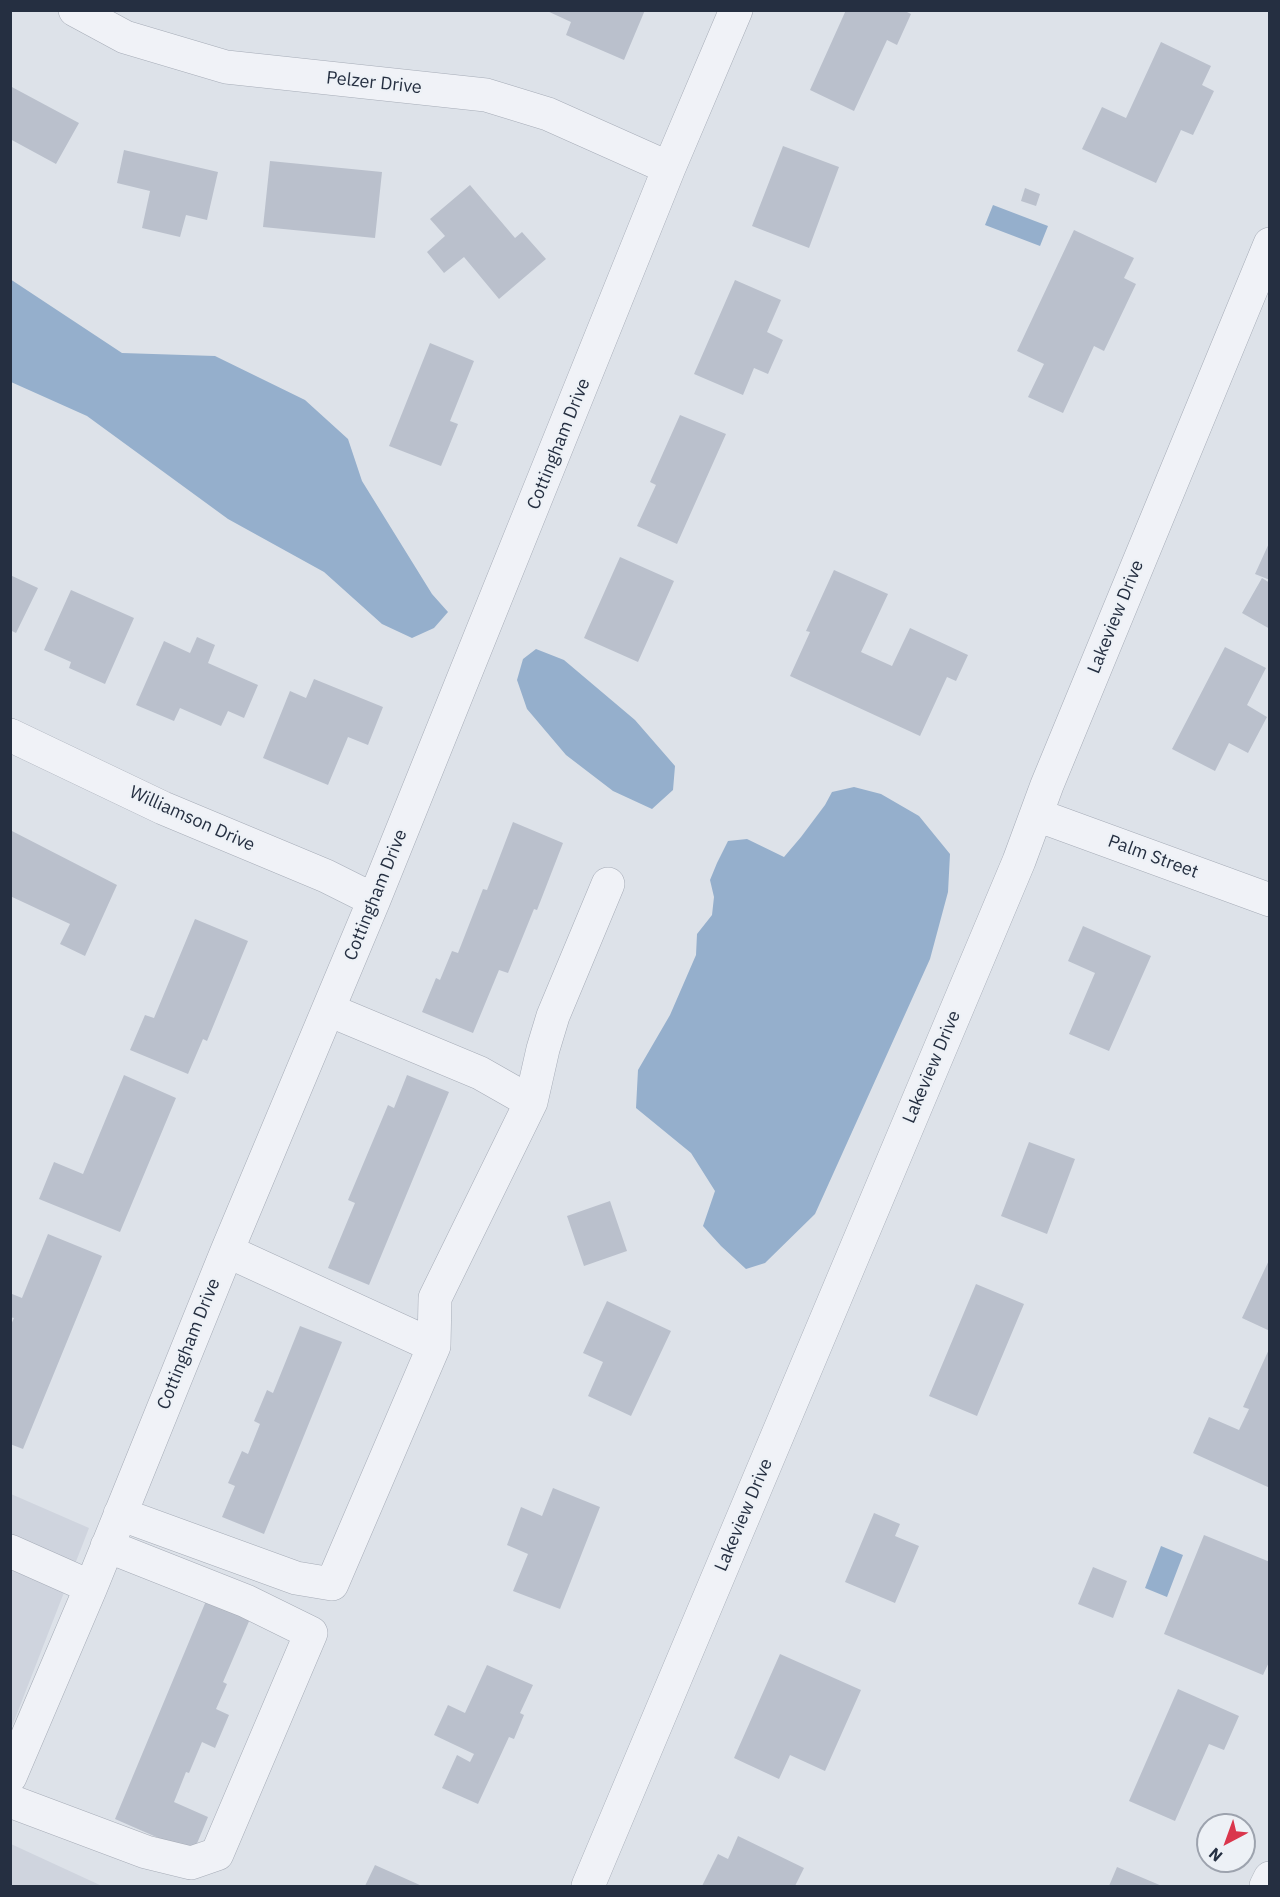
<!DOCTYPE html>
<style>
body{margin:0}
#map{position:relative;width:1280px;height:1897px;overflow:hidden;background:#dde2e9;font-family:"IBM Plex Sans",sans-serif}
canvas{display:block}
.frame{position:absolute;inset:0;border:12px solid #252f41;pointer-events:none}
.north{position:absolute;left:1196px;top:1813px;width:60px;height:60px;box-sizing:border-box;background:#edf1f6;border:2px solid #9da3ae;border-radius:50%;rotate:221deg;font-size:16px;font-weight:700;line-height:24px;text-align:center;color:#252f41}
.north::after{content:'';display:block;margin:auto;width:21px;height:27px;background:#da364c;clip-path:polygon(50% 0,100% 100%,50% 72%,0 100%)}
</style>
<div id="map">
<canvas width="1280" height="1897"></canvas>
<div class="frame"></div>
<div class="north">N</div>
</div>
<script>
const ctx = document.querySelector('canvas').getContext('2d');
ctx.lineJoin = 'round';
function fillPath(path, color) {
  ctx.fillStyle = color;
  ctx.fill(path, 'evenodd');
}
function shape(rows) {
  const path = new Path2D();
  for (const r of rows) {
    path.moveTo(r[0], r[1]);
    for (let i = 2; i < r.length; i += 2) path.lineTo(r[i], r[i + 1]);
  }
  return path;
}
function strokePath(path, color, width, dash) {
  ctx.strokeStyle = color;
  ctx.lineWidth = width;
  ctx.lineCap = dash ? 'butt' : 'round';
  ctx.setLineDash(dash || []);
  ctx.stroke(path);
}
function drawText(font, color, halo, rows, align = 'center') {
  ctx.font = font + ' "IBM Plex Sans",sans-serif';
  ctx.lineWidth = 4.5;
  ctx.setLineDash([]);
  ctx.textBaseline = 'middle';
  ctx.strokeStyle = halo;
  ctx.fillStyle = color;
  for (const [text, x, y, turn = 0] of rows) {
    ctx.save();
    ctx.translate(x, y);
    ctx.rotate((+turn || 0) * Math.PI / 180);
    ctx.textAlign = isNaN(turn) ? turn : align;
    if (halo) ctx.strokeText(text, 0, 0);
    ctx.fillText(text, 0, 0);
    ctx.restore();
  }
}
const built = shape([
 [11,1494,89,1528,11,1729],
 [10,1844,11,1844,102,1886,11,1886]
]);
const water = shape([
 [993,205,1048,226,1040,246,985,225],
 [10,279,122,353,215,356,305,400,348,439,362,481,432,594,448,612,434,628,412,638,382,624,324,572,228,519,87,416,11,382],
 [536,649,564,660,635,720,675,766,673,790,652,809,613,791,566,755,527,709,517,680,523,659],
 [854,787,881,794,919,816,950,854,948,892,930,959,815,1214,765,1263,746,1269,721,1246,703,1226,715,1191,691,1153,636,1108,638,1070,670,1015,696,955,697,934,712,915,714,897,710,880,717,863,728,841,747,839,784,857,801,837,825,805,832,792],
 [1161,1546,1183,1555,1167,1597,1145,1588]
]);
const building = shape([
 [545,10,645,10,624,60,566,35,571,22],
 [846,10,903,10,911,14,897,45,887,40,854,111,810,90],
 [1161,42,1211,66,1202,85,1214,91,1193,135,1181,130,1156,183,1082,149,1102,107,1126,118],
 [10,86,79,123,56,164,10,139],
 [783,146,839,167,809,248,752,226],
 [124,150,218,172,207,220,186,215,180,237,142,228,150,191,117,183],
 [270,161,382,172,375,238,263,227],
 [470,185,515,238,522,232,546,259,499,299,464,257,444,273,427,252,445,236,430,219],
 [1025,188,1040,194,1036,206,1021,201],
 [1074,230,1134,258,1124,278,1136,284,1104,351,1094,346,1063,413,1028,397,1044,364,1017,351],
 [735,280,781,300,767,332,783,340,768,374,754,368,743,395,694,374],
 [430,343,474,361,450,421,458,424,441,466,389,446],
 [680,415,726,434,677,544,637,526,656,485,650,482],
 [1270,541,1270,580,1255,574],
 [620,557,674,581,638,662,584,638],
 [834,570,888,594,861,652,892,666,910,628,968,655,956,681,947,677,920,736,790,676,810,632,806,631],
 [10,575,38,588,16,633,10,630],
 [1262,578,1270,583,1270,629,1242,613],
 [71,590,134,618,105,684,69,668,71,662,44,650],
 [197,637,215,645,208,663,258,685,244,718,228,711,221,726,180,708,174,721,136,705,164,641,190,653],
 [1225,647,1266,668,1247,705,1267,717,1248,753,1229,743,1215,771,1172,749],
 [314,679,383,707,368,745,348,737,328,785,263,758,290,691,306,698],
 [513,822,563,843,537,910,534,909,508,973,499,970,473,1033,422,1012,436,978,440,980,452,951,458,953,483,889,487,890],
 [10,830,117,885,85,956,60,944,70,924,10,896],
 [195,919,248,941,207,1041,203,1039,188,1074,130,1050,145,1015,154,1018],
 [1083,926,1151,956,1109,1051,1069,1034,1095,973,1068,961],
 [124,1075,176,1098,120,1232,39,1199,54,1162,83,1174],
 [407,1075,449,1092,369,1285,328,1268,355,1203,348,1200,388,1105,394,1108],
 [1029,1142,1075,1159,1047,1234,1001,1216],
 [610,1201,627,1251,584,1266,567,1216],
 [48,1234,102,1256,23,1449,10,1444,10,1327,14,1318,10,1317,10,1297,12,1294,22,1298],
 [1270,1258,1270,1331,1242,1318],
 [976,1284,1024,1304,977,1416,929,1396],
 [607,1301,671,1331,631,1416,588,1396,603,1362,583,1353],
 [300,1326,342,1342,264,1534,222,1517,235,1486,228,1483,242,1451,248,1454,260,1424,254,1421,267,1390,273,1393],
 [1270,1347,1270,1488,1193,1453,1209,1417,1239,1430,1249,1409,1243,1407],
 [553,1488,600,1507,560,1609,513,1591,528,1554,507,1545,521,1507,542,1516],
 [874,1513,900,1524,895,1536,919,1546,895,1603,845,1582],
 [1204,1535,1270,1562,1270,1660,1263,1675,1164,1634],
 [1093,1567,1127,1581,1113,1618,1078,1604],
 [206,1601,250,1619,223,1682,227,1684,216,1709,229,1715,215,1748,202,1742,189,1773,186,1772,174,1802,208,1817,193,1853,115,1819],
 [780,1654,861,1690,825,1771,790,1755,779,1779,734,1758],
 [487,1665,533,1685,520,1713,524,1715,514,1739,509,1737,478,1804,442,1788,457,1755,470,1762,474,1754,434,1735,448,1705,465,1713],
 [1178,1689,1239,1716,1224,1750,1209,1744,1175,1821,1129,1801],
 [738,1836,804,1868,795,1886,702,1886,718,1854,728,1859],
 [375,1865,422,1886,365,1886],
 [1117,1867,1162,1886,1109,1886]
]);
const minor = shape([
 [75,10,125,37,226,67,486,95,548,114,669,168],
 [10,735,163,808,326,876,374,900],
 [1037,815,1270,900],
 [329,1010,480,1073,531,1102],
 [227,1251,434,1346],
 [120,1514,296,1578,332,1584,434,1346,435,1298,531,1102,543,1049,553,1016,608,884],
 [10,1551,91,1587],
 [10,1777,91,1587,227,1251,374,900,669,168,736,10],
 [10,1801,146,1852,191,1863,217,1854,311,1633,246,1601,107,1546],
 [588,1886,1019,861,1047,785,1270,244],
 [1266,1886,1270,1878]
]);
const streetNames = [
 ["Pelzer Drive",374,83,6],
 ["Cottingham Drive",559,444,-68],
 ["Lakeview Drive",1116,617,-68],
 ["Williamson Drive",192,819,24],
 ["Palm Street",1153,857,20],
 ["Cottingham Drive",376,895,-68],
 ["Lakeview Drive",932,1067,-67],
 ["Cottingham Drive",189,1344,-68],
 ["Lakeview Drive",744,1515,-67]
];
fillPath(built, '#cfd4de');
fillPath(water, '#95afcc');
fillPath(building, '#bac0cc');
strokePath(minor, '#a6acb7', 34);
strokePath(minor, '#f0f2f7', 33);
drawText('18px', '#252f41', '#edf1f6', streetNames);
</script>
